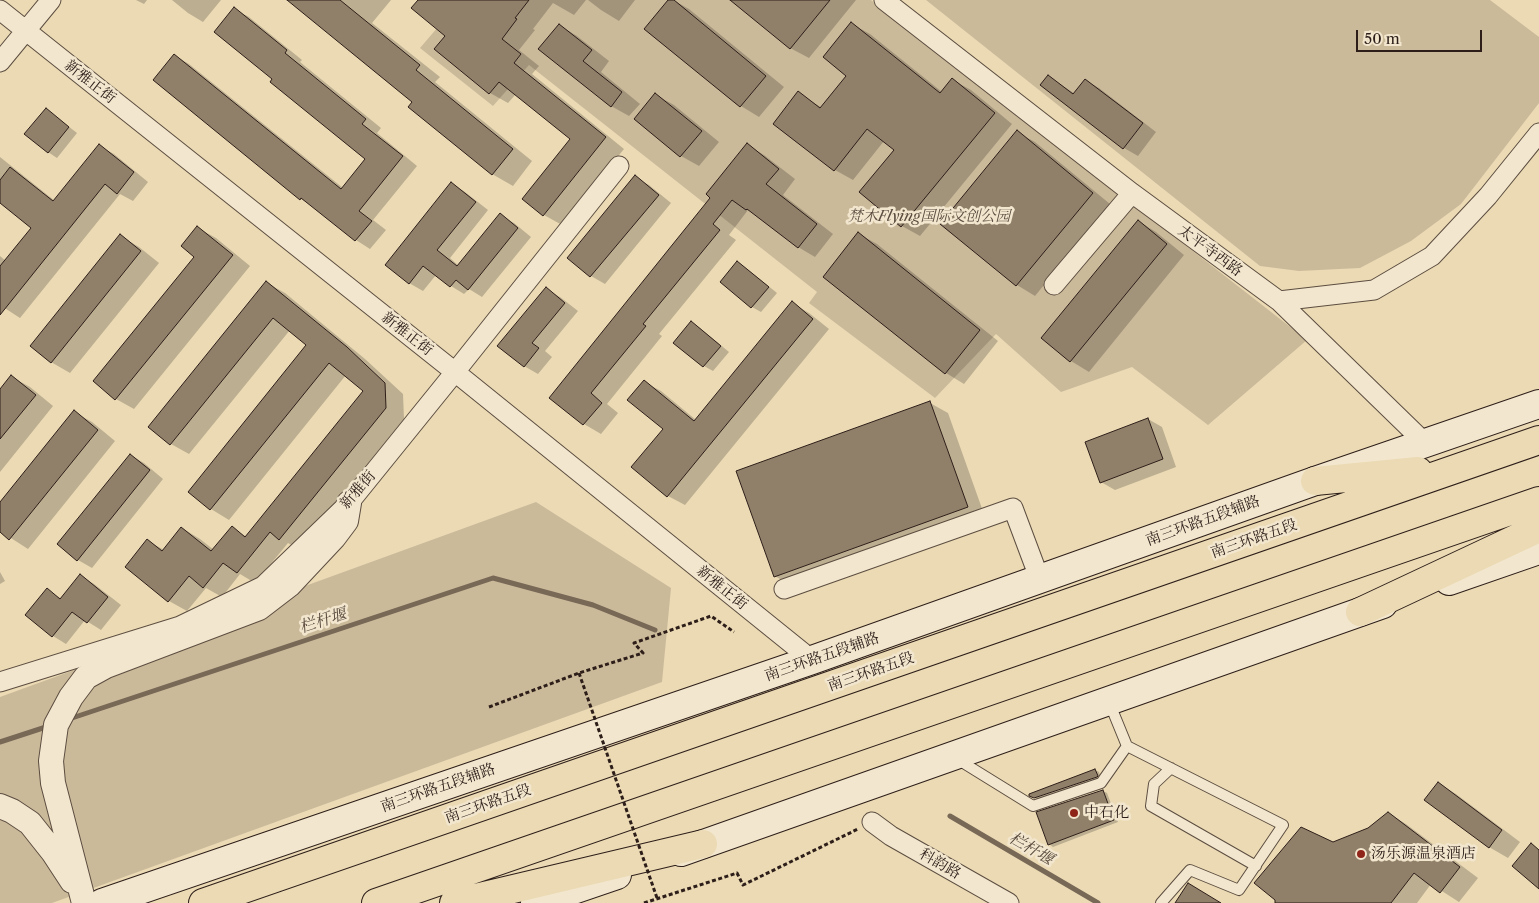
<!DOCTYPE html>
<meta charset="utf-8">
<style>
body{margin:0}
#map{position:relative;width:1539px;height:903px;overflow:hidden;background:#ebdab4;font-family:"Libre Caslon Text",serif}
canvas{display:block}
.scale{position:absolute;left:1356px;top:30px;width:126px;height:22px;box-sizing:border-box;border:2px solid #2d1e19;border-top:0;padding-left:6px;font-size:15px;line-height:18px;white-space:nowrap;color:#2d1e19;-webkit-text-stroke:4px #f2e7ce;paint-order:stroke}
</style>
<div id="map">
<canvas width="1539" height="903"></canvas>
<div class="scale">50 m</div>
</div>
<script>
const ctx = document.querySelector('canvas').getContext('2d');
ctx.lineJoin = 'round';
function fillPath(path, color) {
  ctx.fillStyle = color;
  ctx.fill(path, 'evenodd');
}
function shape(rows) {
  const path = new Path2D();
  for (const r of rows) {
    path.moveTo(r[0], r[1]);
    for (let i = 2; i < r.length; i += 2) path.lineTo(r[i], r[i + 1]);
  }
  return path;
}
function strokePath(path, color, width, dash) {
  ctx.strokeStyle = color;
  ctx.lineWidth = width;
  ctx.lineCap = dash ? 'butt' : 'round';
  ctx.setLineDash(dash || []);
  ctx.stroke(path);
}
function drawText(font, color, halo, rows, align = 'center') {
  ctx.font = font + ' "Libre Caslon Text","Noto Serif SC",serif';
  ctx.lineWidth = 5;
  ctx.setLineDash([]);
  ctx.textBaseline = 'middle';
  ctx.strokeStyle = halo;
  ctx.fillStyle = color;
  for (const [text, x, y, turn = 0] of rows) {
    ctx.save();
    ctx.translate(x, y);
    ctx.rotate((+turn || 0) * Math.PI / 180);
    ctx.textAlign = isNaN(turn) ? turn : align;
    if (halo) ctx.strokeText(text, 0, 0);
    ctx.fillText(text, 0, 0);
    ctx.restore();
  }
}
const green = shape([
 [461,0,871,0,1307,340,1208,425,1132,367,1061,392,996,334,935,398,809,303,817,292,529,65,493,106,420,48],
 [926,0,1490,0,1539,37,1539,103,1461,204,1411,241,1360,268,1299,271,1260,266],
 [536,502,671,588,662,682,52,903,0,903,0,697]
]);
const shadow = shape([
 [136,0,147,0,144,4],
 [172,0,221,0,203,22,188,13],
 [289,0,391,0,372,23,440,77,435,82,532,161,513,186,492,174,414,101],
 [419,0,586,0,574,15,553,3,533,29,535,30,519,50,539,66,532,74,624,149,562,225,544,215,572,139,516,94,508,103,490,93,436,49,447,36],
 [588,0,635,0,619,21,601,10],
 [670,0,673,0,689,9,784,87,759,117,741,106,646,29],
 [732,0,856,0,809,58,790,48],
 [234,9,249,17,302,60,300,62,381,128,377,133,417,166,373,220,386,230,370,249,356,240,311,205,301,199,154,80,174,55,189,64,343,188,367,159,273,79],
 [852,24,870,34,942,92,953,80,971,90,1012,124,920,236,902,226,860,192,896,149,884,141,853,180,835,170,775,123,799,93,822,108,848,75],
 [559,25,577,36,609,61,601,72,640,104,629,116,611,106],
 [1048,76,1075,94,1085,80,1099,88,1156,132,1138,156,1124,148,1041,85],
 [656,95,674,105,719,142,699,166,681,156,636,119],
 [46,109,77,133,57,158,48,152],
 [1017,132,1035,142,1110,204,1035,296,1017,285,942,224],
 [747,145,764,155,795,179,783,195,833,234,815,257,798,247,758,216,748,210,729,235,736,240,659,334,662,336,607,404,618,413,601,434,584,424,551,397,712,198],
 [99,146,114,154,148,182,133,201,120,194,20,318,0,305,0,256,6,261,33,228,0,201,0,157,55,201],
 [635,177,649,185,671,203,605,284,591,276,569,258],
 [452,184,465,192,488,210,450,258,459,266,500,215,514,223,531,237,482,297,469,289,464,294,451,286,436,275,423,291,409,283],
 [1138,221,1156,232,1184,255,1089,372,1071,361,1043,338],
 [198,228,216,238,250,266,134,409,116,399,95,381,196,256],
 [859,234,877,244,998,341,964,384,946,373,825,277],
 [120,236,139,247,159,263,70,373,51,362],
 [737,263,746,268,777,293,761,312,752,307,722,282],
 [267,283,285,293,365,359,403,394,404,419,298,549,288,543,255,583,240,574,222,597,206,588,187,611,169,601,148,541,164,550,182,528,200,539,214,550,232,528,247,537,365,391,346,375,229,520,211,509,308,345,290,330,189,454,171,444],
 [546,289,560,297,578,311,545,351,552,357,538,374,524,366],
 [792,303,809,313,829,329,685,505,668,496,664,428,644,382,661,391,696,420],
 [691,323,700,328,729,352,713,371,704,366,675,342],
 [12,377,30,387,53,406,0,472,0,391],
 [930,403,948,413,985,517,793,587,775,576],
 [74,412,92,422,115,441,28,549,0,531,0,504],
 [1148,419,1162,427,1176,467,1115,490,1101,482],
 [130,455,144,463,163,479,92,568,78,560],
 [0,572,5,581,0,584],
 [81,576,94,584,121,605,101,630,85,620,66,644,53,636,47,590,62,599],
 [1095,770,1099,772,1101,778,1039,800,1030,795],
 [1438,783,1456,794,1520,842,1508,858,1489,847],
 [1103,791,1107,793,1118,822,1053,847,1049,844],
 [1388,813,1406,824,1478,878,1459,902,1431,884,1417,903,1277,903,1333,843,1368,829]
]);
const stream = shape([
 [69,719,493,578,593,605,655,630],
 [0,742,49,726],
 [950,816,1098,903]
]);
const building = shape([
 [287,0,340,0,420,65,416,70,513,149,492,175,408,107,412,102,287,0],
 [418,0,529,0,515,18,517,19,502,39,521,54,514,63,606,137,543,216,522,199,570,139,499,82,489,94,434,49,445,36,411,8,418,0],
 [668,0,674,0,766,76,740,107,644,29,668,0],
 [730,0,830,0,790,49,730,0],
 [234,7,287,50,285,53,366,119,362,124,403,156,359,211,372,221,355,241,301,198,300,200,153,80,174,54,341,189,365,159,270,82,272,79,214,32,234,7],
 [851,22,940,93,952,78,995,113,901,227,859,192,894,150,867,129,834,171,773,124,798,91,820,108,846,76,823,57,851,22],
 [559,24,592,50,583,61,622,92,611,107,538,49,559,24],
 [1048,75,1073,94,1085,79,1143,123,1123,149,1040,85,1048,75],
 [655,93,702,131,680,157,634,119,655,93],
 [46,108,69,127,48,153,24,134,46,108],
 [1017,130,1093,193,1016,286,940,224,1017,130],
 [747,143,779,169,766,184,817,224,798,248,747,209,746,210,732,200,713,224,720,230,643,324,646,326,591,393,602,403,583,425,549,398,710,198,706,194,747,143],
 [99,144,134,172,117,194,105,184,0,315,0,266,31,228,0,203,0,180,10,167,53,201,99,144],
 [635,175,659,195,590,277,567,258,635,175],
 [451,182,476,202,437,250,457,266,500,213,518,228,468,290,456,280,450,287,423,266,409,284,385,265,451,182],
 [1138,220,1167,244,1070,362,1041,338,1138,220],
 [197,226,233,255,115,400,93,381,194,257,181,246,197,226],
 [858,232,980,330,945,374,823,277,858,232],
 [120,234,141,251,51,363,30,346,120,234],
 [737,261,769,287,751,308,720,282,737,261],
 [266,281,347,347,385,383,386,408,279,540,270,532,237,573,223,563,203,588,189,576,168,602,125,567,147,539,162,551,181,527,211,551,232,526,245,537,363,391,329,363,210,510,188,492,306,345,273,318,170,445,148,427,266,281],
 [546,287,565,303,532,343,539,348,524,367,497,346,546,287],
 [792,301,813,319,667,497,631,467,663,429,627,400,644,380,694,421,792,301],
 [691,321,721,346,703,367,673,343,691,321],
 [11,375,36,395,0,439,0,389,11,375],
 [930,401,968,507,774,577,736,471,930,401],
 [74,410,98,430,9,540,0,532,0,502,74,410],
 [1148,418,1163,459,1100,483,1085,442,1148,418],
 [130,454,150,470,77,561,57,544,130,454],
 [80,574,108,597,87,623,72,612,52,637,25,615,47,588,60,599,80,574],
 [1095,769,1098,776,1097,777,1034,798,1029,796,1029,794,1095,769],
 [1438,782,1502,830,1489,848,1424,800,1438,782],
 [1103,790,1114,820,1048,845,1036,812,1103,790],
 [1388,812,1460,867,1440,893,1414,873,1391,903,1275,903,1275,900,1254,883,1301,827,1333,842,1368,828,1388,812],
 [1531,843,1539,850,1539,889,1512,866,1531,843],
 [1188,883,1221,903,1175,903,1188,883]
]);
const path = shape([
 [489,707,579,673,643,653,634,643,711,616,734,632],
 [644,903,737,873,743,885,858,829]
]);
const service = shape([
 [1109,702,1127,746,1283,825,1239,890,1190,870,1161,903],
 [957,759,1033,806,1101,783,1127,746],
 [1171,768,1154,784,1151,806,1256,866]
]);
const minor = shape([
 [884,0,1132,193,1279,301,1374,290,1432,256,1488,196,1539,133],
 [0,10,455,372,812,660],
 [0,62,51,0],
 [1054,285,1132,193],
 [1279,301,1425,443],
 [784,589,1013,508,1040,580],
 [0,682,180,626,263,586,349,503,455,372,619,166],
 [872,822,891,836,1009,903]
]);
const tertiary = shape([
 [0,806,12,811,30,823,53,852,72,881],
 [84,903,53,783,51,761,56,725,71,697,86,677,106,666,259,608,289,585,334,537,346,521,349,503]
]);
const secondary = shape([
 [1449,581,1539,550],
 [681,852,1383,604],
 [102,903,812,660,1315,481,1539,404],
 [535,903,617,875]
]);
const trunk = shape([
 [1315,481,1418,471],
 [1360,612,1539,528],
 [203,903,1539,440],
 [376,903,1539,501],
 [454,903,703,844]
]);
const pathBridge = shape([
 [579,673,657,898]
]);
const markers = [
 [1074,813,5,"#8f2418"],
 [1361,854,5,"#8f2418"]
];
const streetNames = [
 ["新雅正街",90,82,38],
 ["太平寺西路",1210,251,36],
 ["新雅正街",407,334,38],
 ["新雅街",358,490,-49],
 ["南三环路五段辅路",1203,521,-20],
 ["南三环路五段",1254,539,-19],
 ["新雅正街",722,588,39],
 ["南三环路五段辅路",822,657,-19],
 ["南三环路五段",871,672,-19],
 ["南三环路五段辅路",438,788,-19],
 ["南三环路五段",488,804,-19],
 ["科韵路",940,864,30]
];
const parkNames = [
 ["梵木Flying国际文创公园",929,217]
];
const poiNames = [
 ["中石化",1084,813],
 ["汤乐源温泉酒店",1371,854]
];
const waterNames = [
 ["栏杆堰",323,621,-18],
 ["栏杆堰",1031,849,30]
];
fillPath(green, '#cbba9a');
fillPath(shadow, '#0003');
strokePath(stream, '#786856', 5);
fillPath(building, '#90806a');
strokePath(building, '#2d1e19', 1);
strokePath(service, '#5c4d40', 12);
strokePath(minor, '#5c4d40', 21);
strokePath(tertiary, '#5c4d40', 26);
strokePath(secondary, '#2d1e19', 30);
strokePath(trunk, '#2d1e19', 30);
strokePath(path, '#2d1e19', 3, [4, 2.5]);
strokePath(service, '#f2e7ce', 10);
strokePath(minor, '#f2e7ce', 19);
strokePath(tertiary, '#f2e7ce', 24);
strokePath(secondary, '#f2e7ce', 28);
strokePath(trunk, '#ebdab4', 28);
strokePath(pathBridge, '#2d1e19', 3, [4, 2.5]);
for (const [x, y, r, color] of markers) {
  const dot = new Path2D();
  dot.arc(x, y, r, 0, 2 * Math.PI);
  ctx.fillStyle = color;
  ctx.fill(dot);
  strokePath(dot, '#f2e7ce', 2);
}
drawText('15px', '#2d1e19', '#f2e7ce', streetNames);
drawText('italic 15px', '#5c4d40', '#f2e7ce', parkNames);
drawText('15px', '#2d1e19', '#f2e7ce', poiNames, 'left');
drawText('italic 16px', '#59493d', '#f2e7ce', waterNames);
</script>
